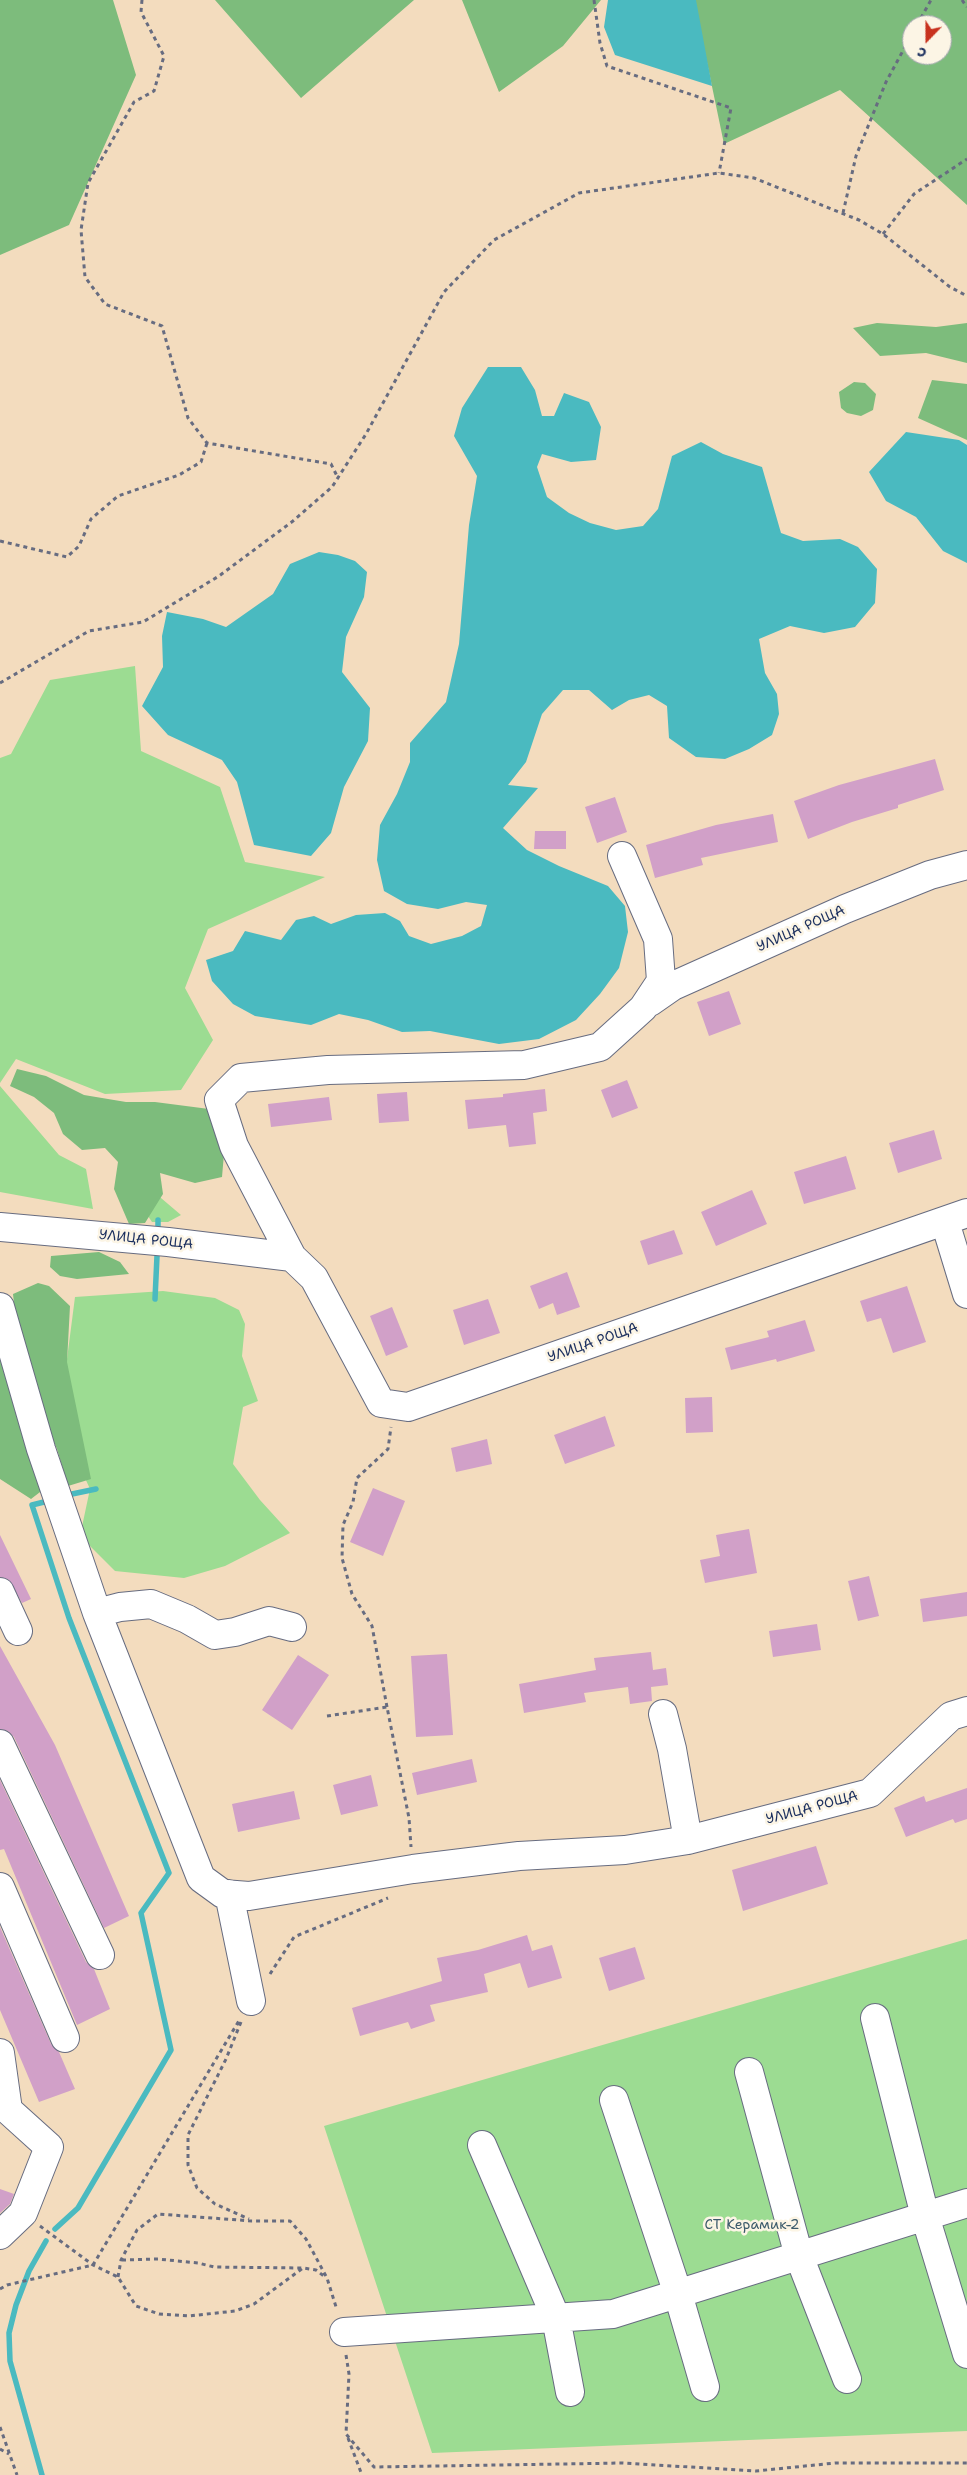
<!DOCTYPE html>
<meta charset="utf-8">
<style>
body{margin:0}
#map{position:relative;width:967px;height:2475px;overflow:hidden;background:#f3dcbe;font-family:"Shantell Sans",sans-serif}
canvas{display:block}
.north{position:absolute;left:902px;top:15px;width:50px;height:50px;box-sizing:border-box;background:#fcf5e5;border:1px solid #a2a6af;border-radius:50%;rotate:202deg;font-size:14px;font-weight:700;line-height:20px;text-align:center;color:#1b2f5e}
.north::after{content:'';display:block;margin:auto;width:18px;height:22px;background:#c8321e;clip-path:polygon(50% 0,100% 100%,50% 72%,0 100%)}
</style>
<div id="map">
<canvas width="967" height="2475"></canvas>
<div class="north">С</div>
</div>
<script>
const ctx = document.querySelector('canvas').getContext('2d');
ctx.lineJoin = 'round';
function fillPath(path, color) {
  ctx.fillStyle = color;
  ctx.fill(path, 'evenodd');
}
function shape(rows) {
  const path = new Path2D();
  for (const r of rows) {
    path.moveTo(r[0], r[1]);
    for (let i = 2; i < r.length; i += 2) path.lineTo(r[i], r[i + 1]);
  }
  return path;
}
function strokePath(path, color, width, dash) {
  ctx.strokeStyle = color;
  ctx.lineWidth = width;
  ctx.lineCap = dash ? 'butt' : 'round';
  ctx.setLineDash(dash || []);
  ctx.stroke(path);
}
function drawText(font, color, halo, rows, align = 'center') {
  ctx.font = font + ' "Shantell Sans",sans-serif';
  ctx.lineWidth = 5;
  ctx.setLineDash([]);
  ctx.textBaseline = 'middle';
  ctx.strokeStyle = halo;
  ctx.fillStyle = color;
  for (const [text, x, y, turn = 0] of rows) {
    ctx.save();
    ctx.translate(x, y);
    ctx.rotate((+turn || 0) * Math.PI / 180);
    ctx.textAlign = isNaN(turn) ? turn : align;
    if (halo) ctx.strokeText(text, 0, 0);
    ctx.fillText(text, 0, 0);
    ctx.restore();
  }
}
const green = shape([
 [135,666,141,751,220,787,245,862,325,877,208,929,185,988,213,1040,181,1090,105,1094,16,1059,0,1083,0,758,11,754,50,680],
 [0,1086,59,1155,86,1169,93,1209,0,1192],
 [146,1193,161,1198,181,1215,168,1222,152,1222,144,1210],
 [163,1291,215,1298,239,1310,245,1324,242,1356,258,1401,243,1407,233,1464,260,1500,290,1533,225,1566,184,1578,115,1571,80,1536,90,1489,59,1421,75,1297],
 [967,1939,967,2431,432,2453,324,2126]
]);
const forest = shape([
 [0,0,113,0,136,75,69,225,0,255],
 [215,0,414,0,301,98],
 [462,0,601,0,563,46,499,92],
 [694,0,967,0,967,205,840,90,724,144],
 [912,25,942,25,942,55,912,55],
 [877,323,936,327,967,323,967,363,926,353,880,356,853,328],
 [932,380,967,384,967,440,918,418],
 [854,382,865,383,876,394,873,410,861,416,847,413,841,408,839,392],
 [17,1069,46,1076,84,1095,126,1102,155,1102,209,1109,225,1142,222,1177,195,1183,160,1173,163,1194,145,1223,129,1224,114,1189,118,1162,105,1148,82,1150,63,1134,54,1113,34,1097,10,1086],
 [99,1252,120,1262,129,1274,77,1279,60,1276,50,1267,51,1256],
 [38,1283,49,1286,70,1306,67,1362,91,1479,68,1486,57,1449,31,1389,28,1354,15,1312,13,1294],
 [0,1351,44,1489,31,1499,0,1479]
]);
const water = shape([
 [608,0,696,0,712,86,615,55,604,27],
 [488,367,521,367,535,390,542,416,554,416,564,393,589,402,601,427,596,460,571,462,542,454,537,467,547,497,569,513,590,523,616,530,643,526,658,509,672,456,701,442,723,454,762,467,781,533,803,541,840,539,858,547,877,569,875,603,855,627,824,633,790,626,759,639,765,673,777,694,779,714,772,735,749,749,725,759,696,757,669,738,667,706,649,695,629,700,612,710,589,690,563,690,542,714,526,762,508,785,538,788,503,828,527,850,559,866,608,886,625,906,628,932,619,968,600,994,576,1020,539,1039,499,1044,430,1031,402,1032,368,1020,339,1014,311,1025,255,1016,233,1004,212,981,206,960,233,951,245,931,281,940,296,920,314,916,331,924,356,915,385,913,400,921,409,936,431,944,462,936,481,926,487,905,466,902,438,909,407,904,384,891,377,860,380,825,397,794,410,762,410,743,446,702,459,644,469,525,477,476,454,436,462,408],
 [906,432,959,440,967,445,967,563,943,551,916,517,886,501,869,472],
 [319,552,338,555,355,561,367,572,364,597,346,637,342,672,370,708,368,741,344,787,331,833,311,856,254,845,237,782,222,760,168,735,142,706,163,667,162,636,167,612,203,619,226,627,273,594,290,564]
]);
const stream = shape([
 [158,1231,158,1220],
 [155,1299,157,1256],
 [72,1494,96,1489],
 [44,1502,32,1505,69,1618,169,1873,141,1913,171,2050,78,2208,55,2229],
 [42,2475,10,2361,9,2333,16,2305,29,2271,46,2241]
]);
const building = shape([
 [935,759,944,790,898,805,898,808,852,822,808,839,794,801,839,785],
 [615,797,627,832,597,843,585,807],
 [773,814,778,842,701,858,703,865,655,878,646,845,716,825],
 [535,831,566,831,566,849,534,849],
 [729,991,741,1024,709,1036,697,1002],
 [627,1080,638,1108,612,1118,601,1090],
 [545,1089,547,1111,533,1113,536,1144,509,1147,506,1125,468,1129,465,1100,503,1097,503,1094],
 [407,1092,409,1121,379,1123,377,1094],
 [329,1097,332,1120,271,1127,268,1104],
 [934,1130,942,1159,898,1173,889,1143],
 [846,1156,856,1189,804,1204,794,1172],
 [752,1190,767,1224,716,1246,701,1212],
 [674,1230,683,1254,648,1265,640,1241],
 [567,1272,580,1307,557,1315,553,1303,539,1309,530,1286],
 [907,1286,926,1342,893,1353,881,1318,867,1322,860,1301],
 [488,1299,500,1333,464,1345,453,1310],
 [392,1307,408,1347,386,1356,370,1316],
 [805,1320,815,1351,777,1362,776,1359,731,1370,725,1348,769,1337,767,1331],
 [712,1397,713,1432,686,1433,685,1398],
 [605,1416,615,1446,565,1464,554,1435],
 [487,1439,492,1464,456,1472,451,1448],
 [373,1488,405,1501,383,1556,350,1542],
 [749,1529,757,1573,705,1583,700,1560,720,1556,716,1535],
 [0,1535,31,1599,22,1603,9,1580,0,1577],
 [869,1576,879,1616,858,1621,848,1581],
 [967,1592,967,1616,923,1622,920,1599],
 [817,1624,821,1650,773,1657,769,1631],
 [0,1646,55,1745,129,1916,104,1928,14,1737,8,1731,0,1729],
 [651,1652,653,1670,666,1668,668,1685,651,1687,652,1701,630,1704,628,1687,584,1693,586,1702,524,1713,519,1684,596,1670,594,1658],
 [447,1654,453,1735,416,1737,411,1656],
 [298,1655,329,1675,292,1730,262,1710],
 [472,1759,477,1782,417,1795,412,1773],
 [371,1775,378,1806,341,1815,333,1785],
 [0,1780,86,1962,94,1969,110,2009,77,2025,4,1849,0,1850],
 [967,1788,967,1819,955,1823,953,1819,906,1837,894,1808,924,1796,926,1802],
 [294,1791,300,1819,238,1832,232,1804],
 [816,1846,828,1884,743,1911,732,1870],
 [0,1927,51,2044,59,2052,75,2089,39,2102,0,2010],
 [527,1935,532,1951,552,1945,562,1978,528,1988,520,1963,484,1974,488,1992,430,2005,435,2021,411,2029,408,2022,360,2036,352,2008,442,1981,437,1958,478,1950],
 [635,1947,645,1979,609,1991,599,1958],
 [0,2189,14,2194,10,2204,0,2213]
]);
const path = shape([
 [142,0,141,12,164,56,154,91,134,102,88,183,81,230,85,277,105,304,162,326,188,418,207,443,331,464,338,478],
 [594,0,600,43,607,66,731,108,719,173],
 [962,0,967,7],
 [917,25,931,0],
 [843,213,856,156,886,82,912,34],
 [883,234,914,194,967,159],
 [0,541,67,557,79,546,91,519,118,496,179,475,201,462,207,443],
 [0,683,89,631,143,622,219,576,293,521,332,487,366,434,444,292,494,240,579,193,719,173,754,178,859,220,883,234,950,287,967,296],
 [387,1707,372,1626,352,1594,342,1558,343,1525,353,1502,357,1478,388,1449,391,1427],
 [327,1716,387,1707,409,1818,411,1847],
 [270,1974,294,1937,388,1898],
 [241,2022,226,2059,188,2135,188,2165,197,2188,215,2204,249,2219],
 [40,2226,93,2265,118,2277,136,2306,159,2314,189,2316,235,2311,254,2304,303,2268],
 [122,2260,158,2259,198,2263,214,2267,303,2268,316,2270,325,2277],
 [118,2277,121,2260,137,2230,158,2214,252,2221,290,2221,306,2239,327,2278,337,2310],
 [0,2289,7,2285,93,2265,240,2019],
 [346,2355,349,2374,346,2434,374,2467,623,2463,756,2471,835,2463,967,2463],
 [0,2427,17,2475],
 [348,2438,362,2475],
 [0,2449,9,2454]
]);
const minor = shape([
 [622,856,658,939,661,981,643,1008,600,1047,524,1065,328,1070,241,1078,219,1100,234,1146,292,1257,314,1278,381,1403,408,1407,967,1213],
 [650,1002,673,986,845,909,930,875,967,865],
 [945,1222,967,1294],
 [0,1227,168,1242,292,1257],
 [0,1307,41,1449,97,1613,201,1878,223,1894,249,1896,413,1869,519,1856,625,1850,688,1840,672,1749,663,1714],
 [0,1592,18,1631],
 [97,1613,120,1607,151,1604,187,1619,215,1635,235,1632,269,1621,292,1627],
 [0,1744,100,1955],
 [688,1840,870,1793,951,1716,967,1711],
 [0,1887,65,2038],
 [229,1894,251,2001],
 [875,2018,925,2216,967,2354],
 [0,2053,8,2110,0,2105],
 [749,2072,799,2256,847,2379],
 [614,2100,678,2294,705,2387],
 [482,2145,556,2318,570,2392],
 [0,2235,23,2213,49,2147,8,2110],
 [344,2332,613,2314,967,2203]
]);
const streetNames = [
 ["УЛИЦА РОЩА",801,929,-24],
 ["УЛИЦА РОЩА",146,1240,6],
 ["УЛИЦА РОЩА",593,1343,-19],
 ["УЛИЦА РОЩА",812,1808,-15]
];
const parkNames = [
 ["СТ Керамик-2",752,2225]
];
fillPath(green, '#9cdc92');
fillPath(forest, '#7dbc7c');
fillPath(water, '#4abac0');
strokePath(stream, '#4abac0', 5.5);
fillPath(building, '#d1a0c8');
strokePath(minor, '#676c80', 30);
strokePath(path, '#676c80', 3, [4, 4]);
strokePath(minor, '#fff', 28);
drawText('14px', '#1b2f5e', '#fcf5e5', streetNames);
drawText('14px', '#3b5a6b', '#fcf5e5', parkNames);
</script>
